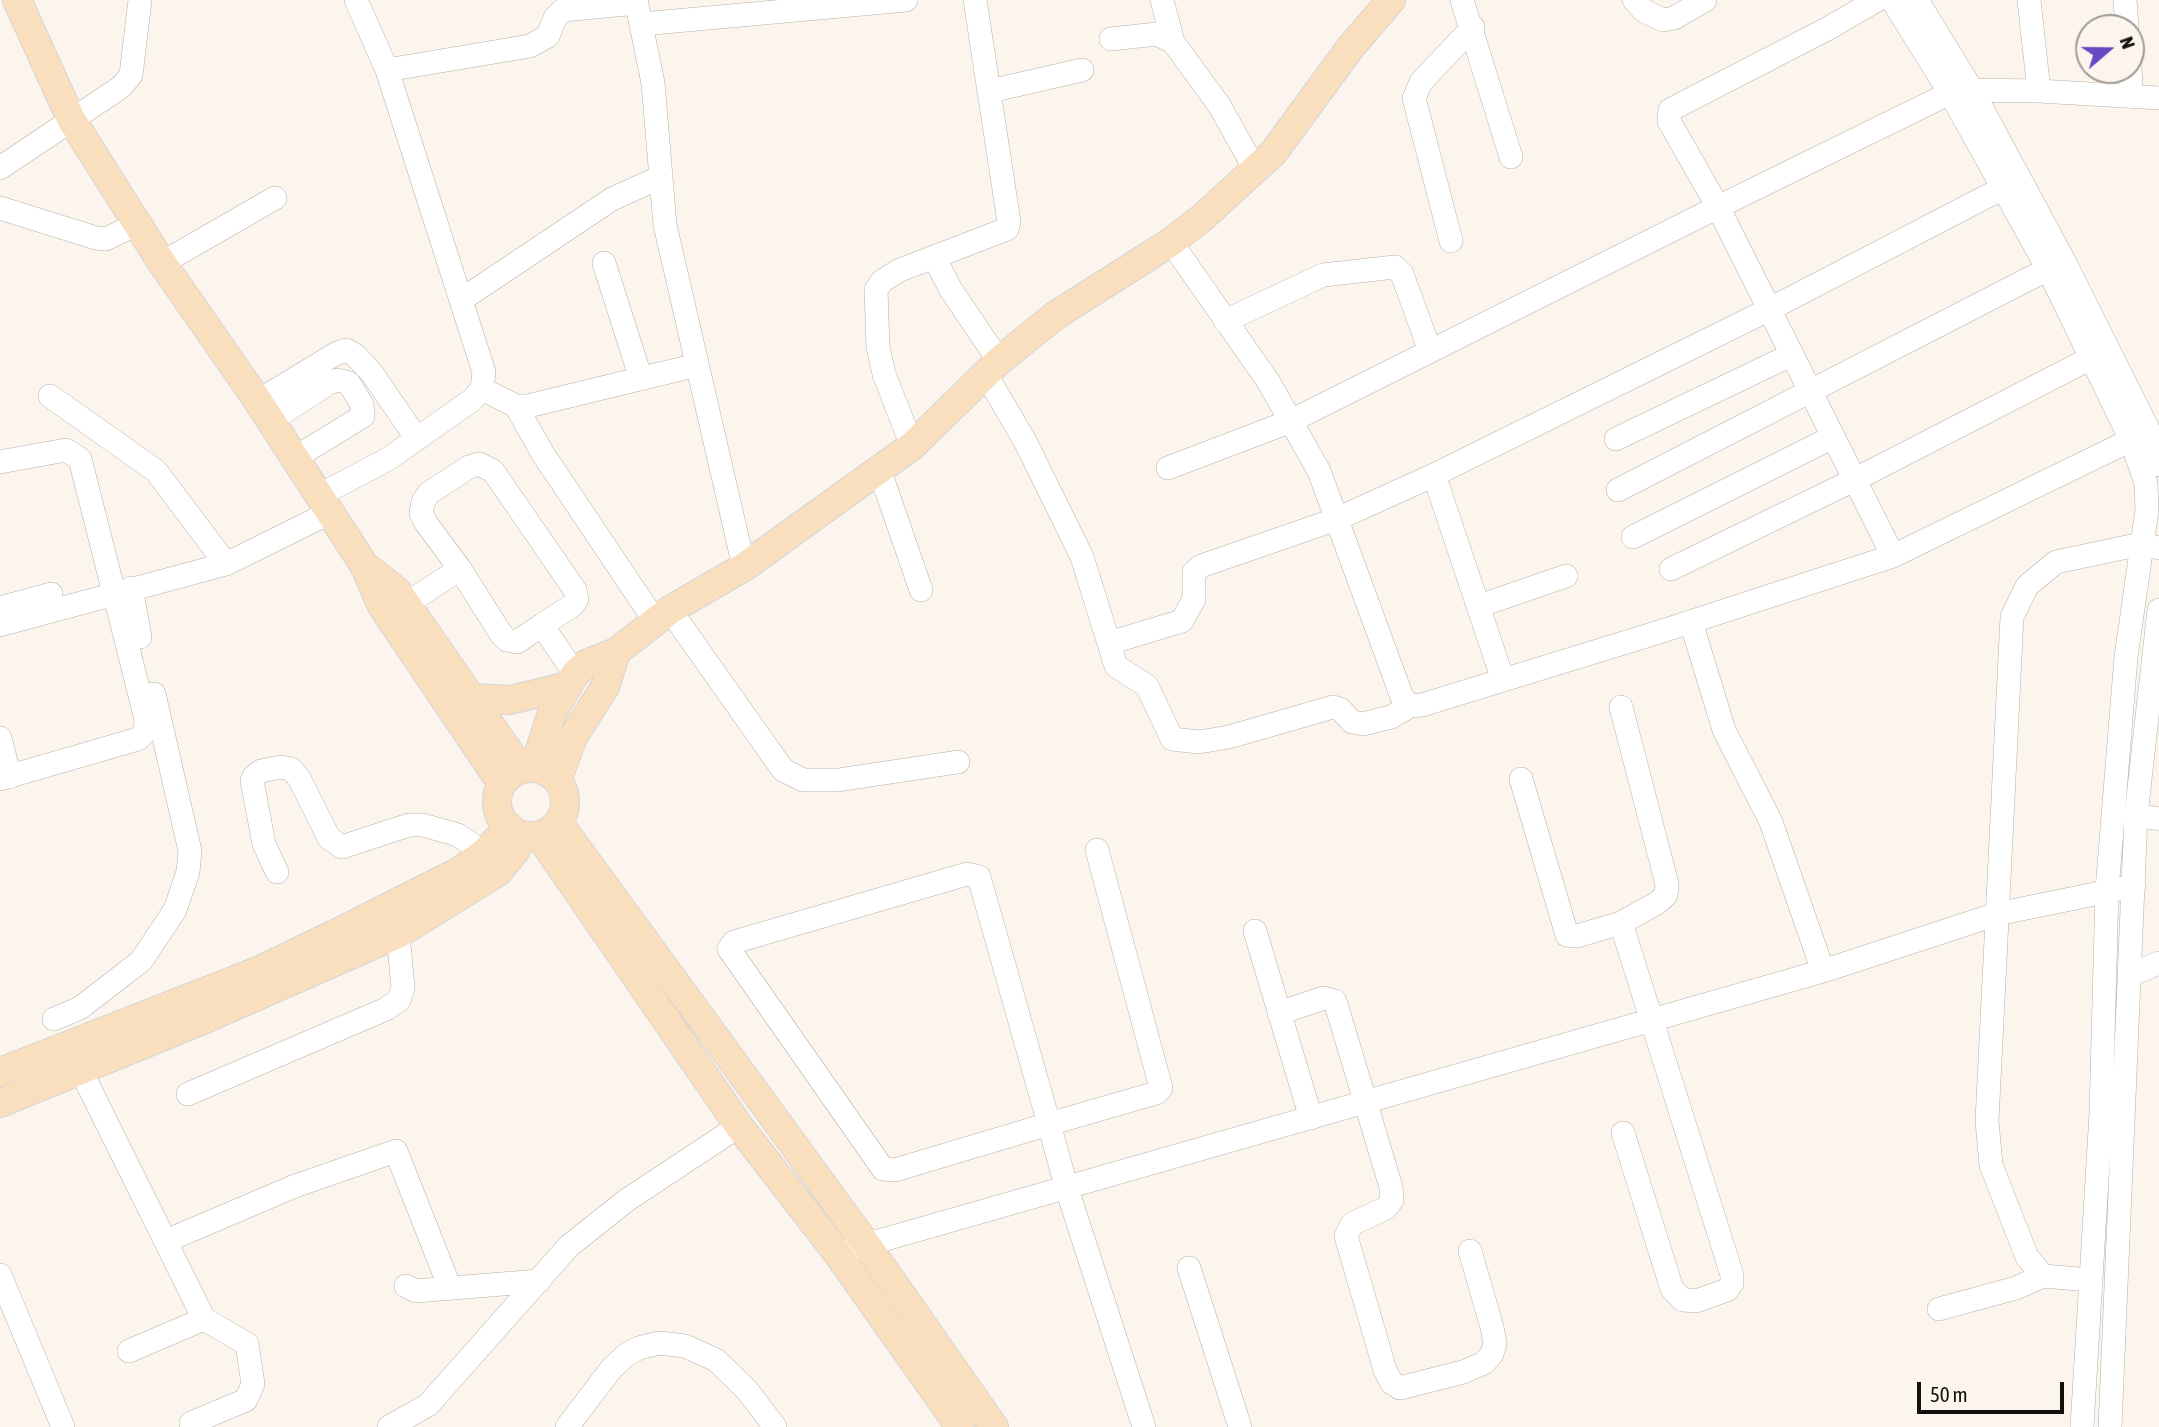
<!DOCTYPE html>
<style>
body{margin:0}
#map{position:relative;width:2159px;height:1427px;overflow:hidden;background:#fbf5ed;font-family:"Asap Condensed",sans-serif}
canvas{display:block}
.north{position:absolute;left:2075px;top:14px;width:70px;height:70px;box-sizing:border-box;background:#fbf5ed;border:2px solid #9e9a94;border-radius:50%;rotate:70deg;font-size:19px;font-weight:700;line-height:28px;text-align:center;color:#13110e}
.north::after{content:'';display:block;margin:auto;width:24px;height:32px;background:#6648c1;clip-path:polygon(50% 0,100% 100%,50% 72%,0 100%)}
.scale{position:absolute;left:1917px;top:1382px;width:147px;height:32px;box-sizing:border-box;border:4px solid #13110e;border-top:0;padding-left:9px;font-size:21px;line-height:24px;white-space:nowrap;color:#13110e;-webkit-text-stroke:5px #fbf5ed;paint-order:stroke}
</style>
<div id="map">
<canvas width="2159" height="1427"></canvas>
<div class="north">N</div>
<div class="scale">50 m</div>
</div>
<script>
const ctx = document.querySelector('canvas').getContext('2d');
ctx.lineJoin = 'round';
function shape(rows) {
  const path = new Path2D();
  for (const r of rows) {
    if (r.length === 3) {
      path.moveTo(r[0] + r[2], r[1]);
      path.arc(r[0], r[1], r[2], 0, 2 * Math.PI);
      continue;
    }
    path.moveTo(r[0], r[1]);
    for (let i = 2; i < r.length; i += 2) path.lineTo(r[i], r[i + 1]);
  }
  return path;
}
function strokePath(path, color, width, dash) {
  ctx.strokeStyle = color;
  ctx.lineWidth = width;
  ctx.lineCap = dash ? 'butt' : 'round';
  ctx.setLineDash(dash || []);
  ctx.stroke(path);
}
const minor = shape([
 [636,0,653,83,665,225,744,567],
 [1162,0,1173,42],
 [1462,0,1511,157],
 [1634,0,1644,11,1663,20,1674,18,1705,0],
 [1892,0,1950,93,2048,269,2131,440,2146,483,2147,510,2126,657,2107,890,2101,1114,2082,1427],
 [1917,0,1972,90,2064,261,2149,431,2159,465],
 [2029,0,2039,91],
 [2125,0,2127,28],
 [642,24,906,0],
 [1111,39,1157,34,1173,42,1219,105,1256,171],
 [387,70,530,46,548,36,555,18,563,10,637,3],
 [2130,70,2132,97],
 [990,91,1082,70],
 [0,168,121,87,131,75,140,0],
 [0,208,96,238,106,239,137,224],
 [1451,241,1414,98,1421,82,1473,27],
 [1171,242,1268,381,1319,471,1402,697,1410,706,1422,705,1656,633,1893,556,2131,440],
 [934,257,951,290,999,361],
 [162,263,275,198],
 [604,263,641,379],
 [461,300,612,199,661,177],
 [1225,321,1323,275,1395,267,1402,274,1430,351],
 [987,376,1026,443,1082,557,1116,666,1147,686,1172,739,1199,742,1229,737,1333,707,1340,709,1352,722,1363,724,1391,717,1410,706],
 [482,389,516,406,528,406,697,365],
 [50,396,156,471,226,564],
 [258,401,337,353,346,350,355,355,371,372,417,439],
 [516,406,543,454,655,621],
 [270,421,329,383,338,380,349,383,362,405,363,416,293,459],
 [1616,439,1791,355],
 [912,446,884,374,878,347,876,290,882,281,900,270,1007,229,1009,222,975,0],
 [0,462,66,450,80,459,146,719,145,732,138,739,0,779],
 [1168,468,1291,421,1718,207,1669,121,1670,110,1827,29,1877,0],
 [879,469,921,590],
 [1434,475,1503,680],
 [1618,490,2048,269],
 [318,496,388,459,472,400,482,389,484,372,387,70,356,0],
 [1633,537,1833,437],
 [1893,556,1718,207,1950,93,1972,90,2039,91,2159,98],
 [1671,569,1854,480,2093,357],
 [131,588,140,637],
 [406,604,460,569],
 [1479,606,1566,576],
 [0,608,51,594],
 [670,610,783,770,803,780,838,780,958,762],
 [1691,622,1724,730,1771,822,1823,971],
 [0,625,226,564,329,513],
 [542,625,517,642,507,640,501,634,460,569,426,523,421,513,423,502,429,493,469,467,479,464,493,471,575,590,577,599,573,605,542,625,575,674],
 [1109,643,1182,621,1194,599,1194,572,1201,566,1337,519,1434,475,1768,310,2003,188],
 [1621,707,1667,884,1666,895,1657,903,1621,923,1732,1275,1732,1283,1727,1290,1696,1301,1683,1300,1672,1289,1623,1133],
 [0,738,10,777],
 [1521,779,1567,935,1577,936,1621,923],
 [2136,815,2159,819],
 [1097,850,1161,1088,1156,1093,1049,1124,895,1170,883,1169,729,949,734,942,967,874,979,877,1049,1124,1067,1189,1144,1427],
 [277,872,264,844,252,781,254,776,261,771,281,767,291,769,299,778,329,838,342,847,409,825,423,825,458,835,484,853],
 [1255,931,1311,1118],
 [2130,975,2159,963],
 [1279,1013,1324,998,1335,1001,1391,1187,1392,1200,1386,1208,1352,1224,1346,1236,1385,1370,1392,1383,1400,1388,1463,1372,1484,1363,1492,1354,1495,1343,1492,1327,1470,1251],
 [54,1019,80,1008,141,961,175,910,188,872,190,851,154,694],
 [81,1071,204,1319,247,1344,253,1384,246,1400,191,1423],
 [188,1094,386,1009,399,1000,403,988,398,934],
 [166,1241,295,1186,396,1151,450,1288],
 [851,1249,1823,971,1997,914,2134,886],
 [1189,1268,1240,1427],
 [0,1275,63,1427],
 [2091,1280,2043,1276,2027,1257,1991,1165,1987,1121,2012,617,2027,586,2056,562,2141,544,2159,548],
 [406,1286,416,1291,539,1281],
 [1939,1309,2016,1288,2043,1276],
 [129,1351,204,1319],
 [389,1427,428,1405,569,1246,627,1200,739,1126],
 [567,1427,612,1368,626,1355,639,1348,659,1343,685,1346,716,1360,747,1390,775,1427],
 [2110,1427,2136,815,2159,610]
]);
const major = shape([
 [17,0,71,119,162,263,258,401,364,565,382,606,502,784],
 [369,569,397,591,521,769],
 [472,698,510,700,564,687],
 [534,768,552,713,575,674,586,664,616,652,670,610,744,567,912,446,999,361,1056,315,1171,242,1203,217,1273,153,1351,47,1391,0],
 [531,802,34],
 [557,780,573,737,605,687,616,652],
 [558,822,866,1244,994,1427],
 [539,835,739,1126,838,1254,960,1427],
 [0,1072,258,971,343,930,458,872,484,853,509,827],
 [0,1103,205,1019,398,934,498,872,515,851,523,835]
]);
strokePath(minor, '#b6b0a8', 24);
strokePath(major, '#d5d4d4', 30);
strokePath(minor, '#fff', 23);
strokePath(major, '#fadfbe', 28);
</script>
